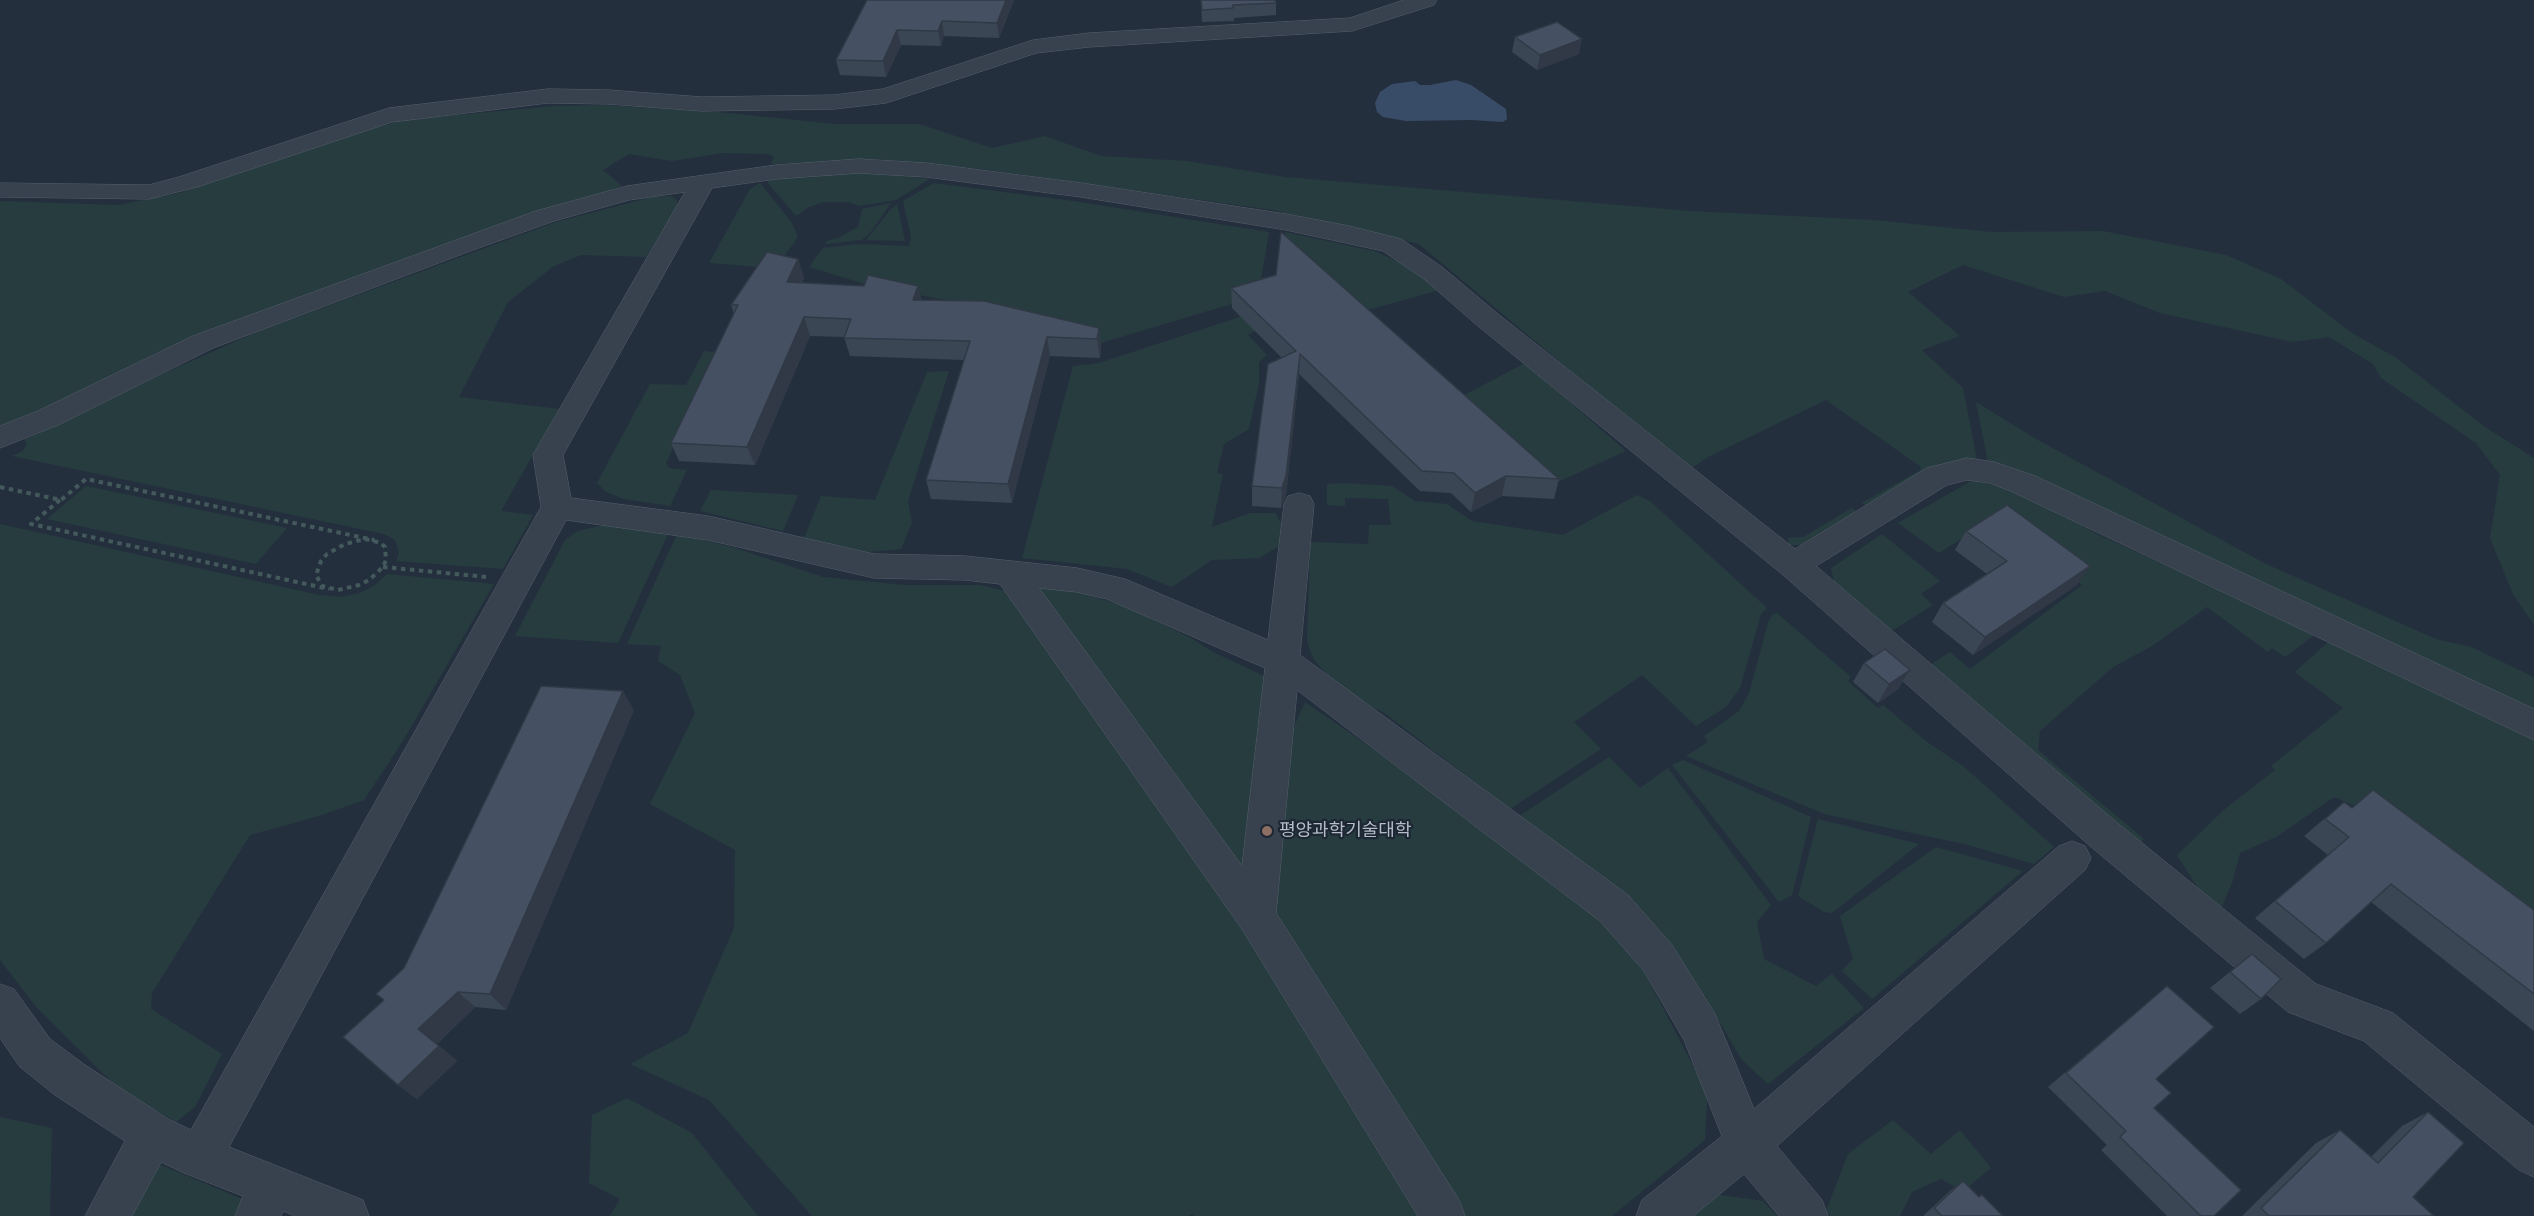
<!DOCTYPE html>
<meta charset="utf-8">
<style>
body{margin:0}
canvas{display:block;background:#242f3e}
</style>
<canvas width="2534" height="1216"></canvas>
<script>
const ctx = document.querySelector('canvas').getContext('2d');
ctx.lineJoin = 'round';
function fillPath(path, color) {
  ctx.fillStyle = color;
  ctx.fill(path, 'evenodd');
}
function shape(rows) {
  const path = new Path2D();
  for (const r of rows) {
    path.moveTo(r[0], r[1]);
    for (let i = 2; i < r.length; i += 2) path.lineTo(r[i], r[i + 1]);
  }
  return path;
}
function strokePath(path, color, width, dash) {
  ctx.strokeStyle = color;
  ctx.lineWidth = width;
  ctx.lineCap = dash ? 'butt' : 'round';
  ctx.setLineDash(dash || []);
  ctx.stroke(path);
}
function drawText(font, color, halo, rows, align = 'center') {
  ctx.font = font + ' "Open Sans","Noto Sans KR",sans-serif';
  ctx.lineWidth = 4.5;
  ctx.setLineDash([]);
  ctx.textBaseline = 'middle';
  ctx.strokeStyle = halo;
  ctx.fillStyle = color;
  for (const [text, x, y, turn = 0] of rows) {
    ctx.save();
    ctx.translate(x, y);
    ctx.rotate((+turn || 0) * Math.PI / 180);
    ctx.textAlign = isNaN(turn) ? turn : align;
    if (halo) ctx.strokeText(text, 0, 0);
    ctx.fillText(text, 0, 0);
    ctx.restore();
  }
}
const green = shape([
 [602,105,717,112,836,124,919,124,992,148,1045,136,1101,156,1187,161,1285,177,1691,211,1874,220,1991,232,2103,231,2226,255,2281,279,2352,333,2395,357,2485,427,2534,458,2534,625,2513,594,2490,538,2500,475,2476,443,2381,378,2373,364,2329,337,2292,342,2160,313,2105,291,2064,297,1963,265,1908,292,1960,336,1922,350,1963,388,1977,460,1870,509,1862,503,1920,470,1921,467,1826,400,1708,457,1689,470,1419,244,1272,210,982,169,875,159,771,164,774,156,767,154,722,153,672,161,629,154,603,170,622,186,376,269,160,351,62,403,0,431,0,201,118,205,179,193,362,131,404,120,553,106],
 [848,173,873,173,930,179,896,200,859,206,849,202,823,202,809,207,796,216,768,183,768,179],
 [760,183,792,223,798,237,785,255,787,260,773,268,709,263,750,189],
 [934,183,1073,201,1269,232,1258,296,1101,343,979,316,983,307,871,286,809,267,823,248,859,244,909,246,911,237,903,201],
 [671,196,677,200,677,206,646,257,581,255,554,266,508,302,459,397,559,409,501,511,533,515,503,569,396,561,399,553,395,540,384,534,12,456,23,451,27,444,24,440,171,370,262,330,556,222,652,197],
 [891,203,870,233,862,240,825,244,827,241,838,238,858,227,862,209],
 [897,204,905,241,866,240,891,209],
 [1285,232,1374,251,1402,263,1439,290,1361,312,1284,250],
 [1243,316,1257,330,1248,335,1267,355,1259,362,1259,383,1249,429,1224,444,1217,473,1223,474,1212,527,1250,513,1275,513,1283,526,1281,545,1259,558,1212,560,1172,587,1127,569,1022,558,1073,366,1099,363],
 [704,351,719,353,666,463,669,468,687,470,670,506,624,499,606,492,597,483,650,384,686,385],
 [1525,363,1626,451,1549,486,1455,400],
 [949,371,908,501,912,523,901,549,868,552,804,538,821,496,875,500,927,372],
 [1976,402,2036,439,2266,564,2436,639,2471,647,2534,677,2534,713,1988,462],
 [1971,481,1990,484,2028,495,2097,534,2316,634,2285,657,2272,648,2268,652,2207,607,2152,646,2113,667,2040,731,2038,750,2144,839,2136,847,1922,670,1950,652,1970,669,2082,585,1993,519,1939,553,1898,523],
 [1345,483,1392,486,1415,501,1447,504,1472,521,1563,535,1637,495,1650,501,1767,608,1761,614,1740,688,1726,707,1696,726,1642,675,1574,722,1601,749,1510,809,1383,712,1372,707,1333,681,1314,660,1307,642,1310,542,1368,544,1369,525,1391,525,1388,499,1345,498,1345,506,1327,505,1327,484],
 [86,486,287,528,256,564,47,519],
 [711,490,798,495,783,531,700,511],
 [1852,508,1861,515,1802,545,1789,545,1788,538,1803,537],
 [612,523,670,530,618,643,515,636,565,540,578,531],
 [0,524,319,595,341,597,360,593,374,586,387,574,494,584,401,744,364,800,319,816,250,835,152,993,151,1009,222,1054,195,1107,176,1122,120,1090,37,1008,0,960],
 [1882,534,1940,581,1921,594,1933,605,1882,637,1838,599,1831,568],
 [685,535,735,548,823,577,904,585,980,585,1009,592,1220,885,1419,1216,1194,1216,1192,1214,1189,1216,812,1216,709,1100,630,1064,688,1033,734,928,735,850,650,804,695,713,680,675,658,661,661,646,627,644,676,536],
 [1042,586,1072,590,1127,607,1189,637,1213,652,1268,678,1248,892,1035,590],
 [1777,613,1851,677,1848,681,1878,708,1883,705,1927,742,1963,766,2054,847,2034,864,1968,845,1824,814,1686,756,1708,742,1704,736,1739,711,1749,693,1768,623,1772,615],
 [2327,643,2340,643,2534,734,2534,942,2353,805,2334,797,2276,837,2240,853,2232,883,2217,918,2177,855,2226,808,2275,770,2271,766,2343,708,2295,672],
 [1305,702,1435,791,1578,894,1635,954,1705,1089,1707,1103,1705,1140,1612,1216,1464,1216,1273,920,1293,729],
 [1609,757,1640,788,1668,768,1771,905,1757,922,1764,959,1816,986,1832,974,1864,1008,1768,1084,1742,1060,1699,987,1657,927,1613,886,1519,816],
 [1683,760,1811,817,1792,895,1779,902,1672,765],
 [1818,819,1919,844,1832,913,1824,912,1798,896],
 [1936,847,2023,871,1872,999,1842,971,1853,959,1840,916],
 [627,1098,692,1133,758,1216,610,1216,620,1199,589,1183,592,1115],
 [0,1117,52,1128,50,1216,0,1216],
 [1893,1120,1931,1154,1960,1130,1991,1168,1963,1191,1941,1179,1912,1192,1900,1216,1830,1216,1826,1211,1848,1154],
 [149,1160,254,1204,248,1216,116,1216],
 [1714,1194,1763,1201,1777,1216,1689,1216]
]);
const water = shape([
 [1456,80,1471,85,1506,109,1507,119,1503,122,1472,120,1406,121,1383,117,1377,112,1375,103,1380,92,1392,84,1415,81,1420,85,1430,85]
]);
const path = shape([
 [0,487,61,500,86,479,374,540],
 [60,500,31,524,329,589],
 [365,539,381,543,385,547,386,560,383,567,369,580,359,585,338,590,322,586,316,575,321,561,327,554,345,544,365,539],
 [383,567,487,577]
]);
const minor = shape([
 [1404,0,1437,0,1434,5,1352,31,1089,47,1036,53,886,103,834,109,702,111,608,104,548,103,392,122,197,187,149,199,0,197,0,183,149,185,179,177,389,108,548,89,608,90,702,97,834,95,883,89,1033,40,1089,33,1350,18,1404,0],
 [859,159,926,163,1081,183,1286,214,1349,226,1401,239,1442,267,1498,314,1795,549,1927,468,1967,458,1994,462,2035,476,2534,709,2534,740,2013,492,1990,483,1967,480,1947,485,1816,566,2115,821,2316,984,2393,1013,2534,1127,2534,1177,2519,1170,2364,1041,2288,1012,2089,845,1782,574,1478,326,1424,279,1383,251,1286,230,1081,197,926,177,859,173,776,179,712,188,563,455,571,498,708,516,874,554,965,556,1077,568,1125,579,1268,640,1284,504,1288,496,1299,493,1310,496,1314,504,1300,655,1628,895,1672,945,1715,1014,1754,1109,2059,846,2072,841,2085,846,2091,858,2085,870,1777,1146,1822,1200,1828,1216,1779,1216,1744,1174,1693,1216,1636,1216,1642,1200,1722,1136,1684,1040,1644,971,1600,921,1297,690,1276,913,1459,1200,1465,1216,1418,1216,1242,929,1000,584,965,580,874,578,708,540,566,520,229,1147,363,1200,369,1216,295,1216,283,1211,281,1216,235,1216,243,1196,184,1173,161,1162,132,1216,85,1216,125,1141,55,1095,20,1067,0,1038,0,984,14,989,50,1039,85,1065,168,1119,191,1130,541,507,533,455,685,192,629,200,554,221,473,250,213,348,58,425,0,448,0,426,38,411,193,336,536,211,627,186,776,165,859,159],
 [1039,588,1077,592,1107,599,1265,668,1242,866,1039,588]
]);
const wall = shape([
 [867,0,1014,0,999,38,944,36,941,46,901,45,886,77,840,75,836,60],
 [1201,0,1276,3,1276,15,1234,18,1234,21,1202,22],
 [1515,37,1579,54,1537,70,1512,52],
 [798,259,804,278,802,282,1099,328,1101,346,1100,358,1050,356,1012,503,931,499,926,480,964,360,850,356,844,337,810,336,755,465,679,461,671,443,734,314,731,305],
 [1231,288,1559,479,1554,499,1502,496,1471,512,1451,493,1420,491,1299,374,1286,495,1281,508,1252,506,1252,486,1282,358,1232,308],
 [1966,531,2077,585,1973,655,1932,622,1943,603,1987,574,1955,550],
 [1864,663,1910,670,1898,689,1878,703,1853,682],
 [634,710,506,1010,475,1007,437,1044,457,1061,417,1099,398,1085,384,1000,404,968],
 [2344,802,2352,808,2534,910,2534,1031,2371,902,2326,943,2304,959,2255,918,2328,855,2304,836],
 [2252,954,2261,999,2240,1014,2210,988],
 [2167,986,2156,1079,2154,1108,2214,1216,2167,1216,2101,1150,2107,1145,2048,1087],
 [2428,1112,2413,1197,2434,1216,2242,1216,2316,1143,2340,1130,2371,1157,2402,1126],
 [1963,1181,1979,1197,1982,1195,2003,1216,1923,1216,1951,1190]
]);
const shadedWall = shape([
 [1006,0,1014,0,999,38,997,23],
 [942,21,944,36,941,46,938,31],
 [897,30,901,45,886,77,883,61],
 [1582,39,1579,54,1537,70,1540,55],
 [798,259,804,278,793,301,787,282],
 [918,286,923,305,913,300],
 [804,317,810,336,755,465,747,447],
 [1099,328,1101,346,1100,358,1097,339],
 [1047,337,1050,356,1012,503,1008,484],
 [1300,354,1299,374,1286,495,1281,508,1282,488],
 [1506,476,1502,496,1471,512,1475,493],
 [2090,566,2077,585,1973,655,1985,637],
 [1910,670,1898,689,1878,703,1889,684],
 [623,691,634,710,506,1010,490,994],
 [458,992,475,1007,437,1044,457,1061,417,1099,398,1085,418,1029]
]);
const building = shape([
 [867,0,1006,0,997,23,942,21,938,31,897,30,883,61,836,60,867,0],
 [1201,0,1275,0,1276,3,1233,5,1233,8,1202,10,1201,0],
 [1557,22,1582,39,1540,55,1515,37,1557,22],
 [1281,232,1559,479,1506,476,1475,493,1454,473,1422,471,1300,354,1286,476,1282,488,1252,486,1268,364,1296,351,1231,288,1276,275,1281,232],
 [767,252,798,259,787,282,864,286,868,275,918,286,913,300,984,301,1099,328,1097,339,1047,337,1008,484,926,480,970,341,844,338,851,319,804,317,747,447,671,443,738,305,731,305,767,252],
 [2007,505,2090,566,1985,637,1943,603,2007,561,1966,531,2007,505],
 [1885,649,1910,670,1889,684,1864,663,1885,649],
 [541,686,623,691,490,994,458,992,418,1029,439,1046,398,1085,343,1037,384,1000,376,994,404,968,541,686],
 [2373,790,2534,910,2534,994,2391,884,2326,943,2275,901,2349,837,2325,819,2344,802,2352,808,2373,790],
 [2252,954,2281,979,2261,999,2230,972,2252,954],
 [2167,986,2214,1027,2156,1079,2171,1093,2154,1108,2241,1190,2214,1216,2201,1216,2120,1137,2126,1131,2066,1073,2167,986],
 [2428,1112,2464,1143,2413,1197,2434,1216,2269,1216,2261,1208,2340,1130,2378,1163,2428,1112],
 [1963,1181,1979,1197,1982,1195,2003,1216,1942,1216,1934,1208,1963,1181]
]);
const markers = [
 [1267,831,6,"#8d6e63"]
];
const poiNames = [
 ["평양과학기술대학",1279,831]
];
fillPath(green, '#263c3f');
fillPath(water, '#394c67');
strokePath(minor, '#565f6c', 1);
strokePath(path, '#44595c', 4, [4.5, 4.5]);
fillPath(minor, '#38414e');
fillPath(wall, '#3b4654');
fillPath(shadedWall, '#303945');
fillPath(building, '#455162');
strokePath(building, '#303945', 1.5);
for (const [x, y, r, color] of markers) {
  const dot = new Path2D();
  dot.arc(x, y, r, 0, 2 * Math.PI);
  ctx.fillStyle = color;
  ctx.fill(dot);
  strokePath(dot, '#1d2633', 2);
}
drawText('18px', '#b4bcc9', '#1d2633', poiNames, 'left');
</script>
